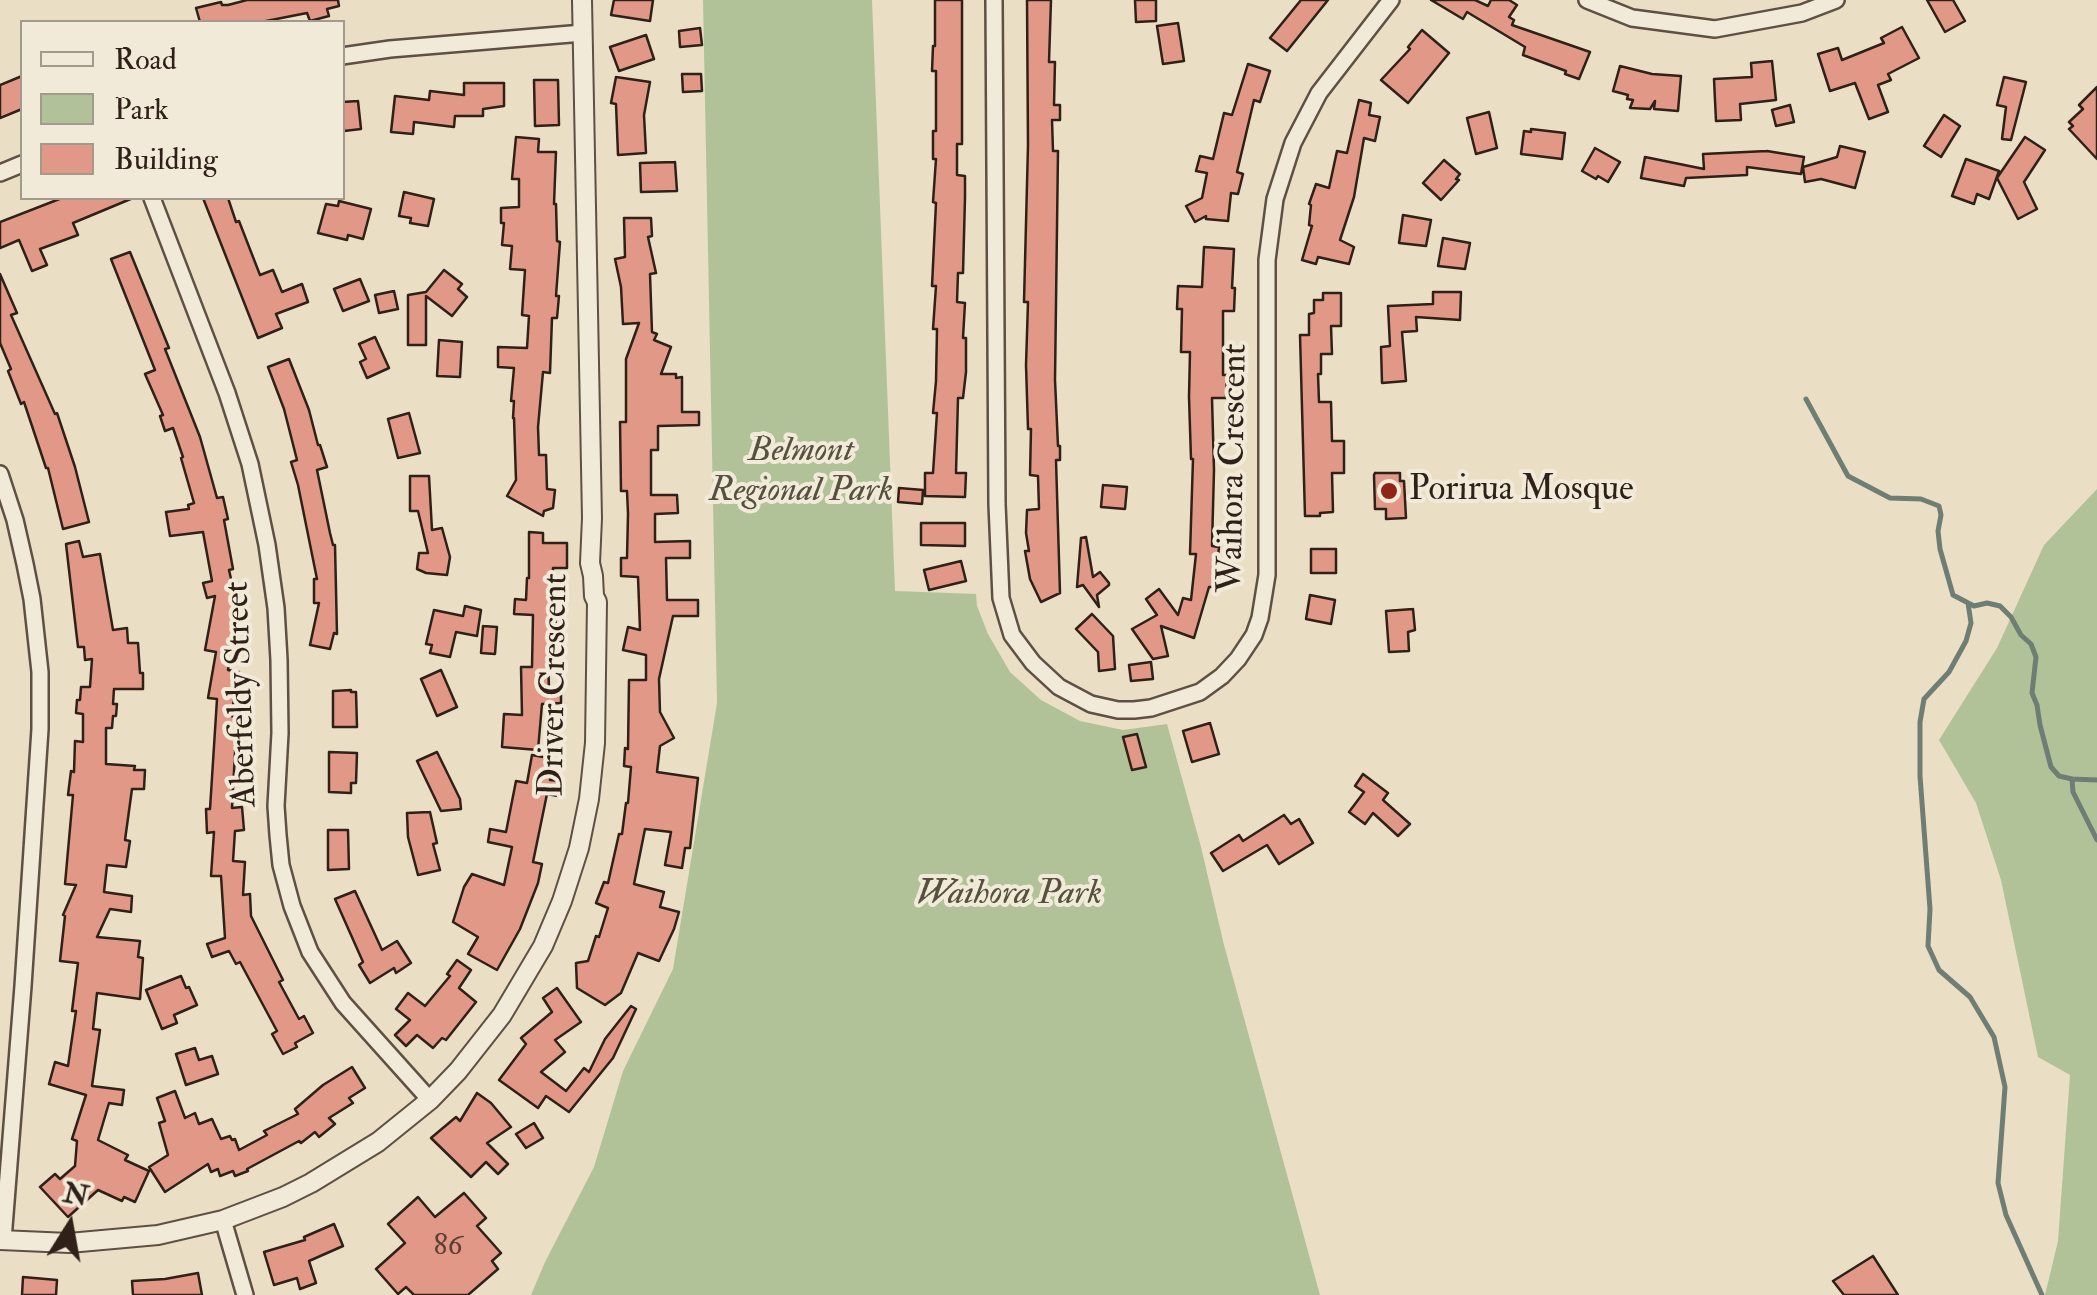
<!DOCTYPE html>
<style>
body{margin:0}
#map{position:relative;width:2097px;height:1295px;overflow:hidden;background:#eadec5;font-family:"IM FELL Double Pica",serif}
canvas{display:block}
.legend{position:absolute;left:20px;top:20px;width:325px;height:180px;box-sizing:border-box;background:#f1ead9;border:2px solid #a3998c;margin:0;padding:12px 18px;list-style:none;font-size:30px;color:#2f2018}
.legend li{display:flex;align-items:center;gap:20px;height:50px}
.legend b{width:50px;border:2px solid #a3998c}
.north{position:absolute;left:20px;top:1175px;width:100px;height:100px;-webkit-text-stroke:8px #f1ead9;paint-order:stroke;rotate:11deg;font-size:28px;font-weight:700;line-height:40px;text-align:center;color:#2f2018}
.north::after{content:'';display:block;margin:auto;width:35px;height:45px;background:#2f2018;clip-path:polygon(50% 0,100% 100%,50% 72%,0 100%)}
</style>
<div id="map">
<canvas width="2097" height="1295"></canvas>
<ul class="legend">
<li><b style="height:12px;background:#f1ead9"></b>Road</li>
<li><b style="height:28px;background:#b2c298"></b>Park</li>
<li><b style="height:28px;background:#e29887"></b>Building</li>
</ul>
<div class="north">N</div>
</div>
<script>
const ctx = document.querySelector('canvas').getContext('2d');
ctx.lineJoin = 'round';
function fillPath(path, color) {
  ctx.fillStyle = color;
  ctx.fill(path, 'evenodd');
}
function shape(rows) {
  const path = new Path2D();
  for (const r of rows) {
    path.moveTo(r[0], r[1]);
    for (let i = 2; i < r.length; i += 2) path.lineTo(r[i], r[i + 1]);
  }
  return path;
}
function strokePath(path, color, width, dash) {
  ctx.strokeStyle = color;
  ctx.lineWidth = width;
  ctx.lineCap = dash ? 'butt' : 'round';
  ctx.setLineDash(dash || []);
  ctx.stroke(path);
}
function drawText(font, color, halo, rows, align = 'center') {
  ctx.font = font + ' "IM FELL Double Pica",serif';
  ctx.lineWidth = 8;
  ctx.setLineDash([]);
  ctx.textBaseline = 'middle';
  ctx.strokeStyle = halo;
  ctx.fillStyle = color;
  for (const [text, x, y, turn = 0] of rows) {
    ctx.save();
    ctx.translate(x, y);
    ctx.rotate((+turn || 0) * Math.PI / 180);
    ctx.textAlign = isNaN(turn) ? turn : align;
    if (halo) ctx.strokeText(text, 0, 0);
    ctx.fillText(text, 0, 0);
    ctx.restore();
  }
}
const green = shape([
 [703,0,872,0,895,591,976,594,977,606,988,634,1010,672,1041,700,1080,721,1123,730,1167,724,1201,847,1224,945,1320,1295,531,1295,545,1262,594,1167,623,1071,673,969,717,703],
 [2097,489,2097,1295,2045,1295,2058,1241,2070,1075,2038,1057,2001,880,1976,803,1939,740,1997,648,2044,545]
]);
const stream = shape([
 [1806,399,1848,476,1890,498,1921,499,1939,506,1941,515,1938,531,1940,549,1953,595,1974,606,1987,603,2000,606,2011,617,2021,635,2031,644,2036,657,2032,693,2037,705,2040,725,2051,767,2059,776,2072,779,2073,792,2097,840],
 [1968,603,1971,623,1966,641,1949,672,1924,699,1920,722,1920,776,1930,909,1928,946,1939,970,1970,997,1994,1037,2005,1087,1998,1183,2006,1215,2042,1295],
 [2072,779,2097,780]
]);
const building = shape([
 [247,0,338,0,339,6,327,9,329,16,310,21,307,13,261,22,200,22,196,8,221,2,222,5,228,5,247,0],
 [614,0,653,0,650,21,611,15,614,0],
 [935,0,962,0,962,144,957,144,957,175,965,176,965,198,963,273,958,273,957,302,965,303,963,338,966,338,966,372,963,398,958,398,956,473,966,473,965,497,925,496,925,473,933,473,937,413,933,413,936,381,937,329,933,329,936,286,932,286,936,203,933,202,936,159,933,159,933,131,936,131,936,71,932,71,933,46,935,46,935,0],
 [1027,0,1051,0,1049,62,1055,62,1054,105,1060,105,1060,120,1052,120,1053,151,1058,151,1055,380,1058,446,1060,446,1060,460,1056,460,1060,593,1041,602,1030,579,1025,551,1029,551,1026,533,1027,510,1039,509,1038,476,1030,475,1031,429,1028,429,1026,365,1028,302,1024,302,1028,145,1027,0],
 [1135,0,1156,0,1156,21,1136,22,1135,0],
 [1301,0,1328,0,1287,51,1270,38,1301,0],
 [1431,0,1475,0,1488,6,1491,0,1509,0,1517,5,1509,17,1514,20,1512,25,1590,52,1579,79,1565,74,1566,71,1523,55,1525,47,1467,12,1463,19,1431,0],
 [1927,0,1953,0,1965,21,1945,32,1927,0],
 [1178,23,1184,61,1163,64,1157,26,1178,23],
 [1902,27,1919,58,1888,74,1891,80,1878,85,1888,112,1869,119,1855,83,1830,91,1818,54,1838,48,1842,60,1884,43,1881,38,1902,27],
 [700,28,702,45,680,47,679,31,700,28],
 [1422,30,1449,53,1408,103,1381,80,1410,49,1408,47,1422,30],
 [646,35,654,59,619,71,610,47,646,35],
 [1772,61,1776,100,1740,104,1741,120,1716,121,1714,79,1752,77,1751,63,1772,61],
 [1248,64,1270,71,1260,102,1254,100,1237,172,1243,174,1238,194,1231,193,1228,221,1206,219,1206,216,1195,222,1186,206,1202,198,1207,173,1196,171,1200,156,1213,159,1224,113,1232,115,1248,64],
 [1620,66,1652,74,1681,76,1678,111,1654,109,1655,101,1650,109,1630,108,1633,100,1627,99,1628,95,1613,91,1620,66],
 [682,74,701,74,702,91,683,92,682,74],
 [22,76,22,109,0,118,0,85,22,76],
 [616,77,650,82,644,115,646,153,618,155,616,104,611,103,616,77],
 [2004,77,2026,82,2011,140,2002,139,2006,107,1997,105,2004,77],
 [534,80,558,80,559,125,535,126,534,80],
 [464,83,504,83,504,106,483,109,483,116,455,116,454,127,414,122,413,134,391,132,395,96,429,100,430,91,464,95,464,83],
 [2097,87,2097,159,2069,129,2073,126,2069,122,2083,109,2079,105,2097,87],
 [1359,100,1371,103,1369,115,1380,117,1375,141,1364,138,1354,197,1340,240,1354,247,1349,264,1318,257,1316,264,1302,260,1312,226,1309,225,1311,205,1309,204,1316,184,1329,188,1337,151,1347,153,1359,100],
 [358,101,361,129,344,131,342,102,358,101],
 [1790,105,1794,122,1776,126,1772,110,1790,105],
 [1489,112,1497,148,1476,154,1467,118,1489,112],
 [1944,115,1960,126,1941,157,1924,146,1944,115],
 [1531,129,1565,133,1562,159,1521,154,1524,131,1531,132,1531,129],
 [516,137,539,139,538,152,556,152,554,204,556,204,557,241,560,242,556,296,559,296,557,318,552,318,550,373,543,372,538,427,539,455,546,455,547,489,555,490,553,508,544,511,543,516,507,496,516,480,514,418,513,418,514,401,511,401,514,368,498,367,498,347,527,348,529,316,522,315,525,270,510,269,512,246,502,245,504,223,501,223,501,208,519,207,519,179,512,179,516,137],
 [2025,137,2045,150,2024,182,2037,209,2018,219,1997,178,2025,137],
 [1840,146,1865,152,1855,188,1821,179,1805,182,1803,167,1837,157,1840,146],
 [1595,148,1620,162,1608,182,1598,176,1596,179,1582,171,1595,148],
 [1767,151,1804,157,1801,174,1747,167,1747,175,1686,178,1684,186,1641,178,1645,157,1704,169,1703,154,1767,151],
 [1966,159,1999,171,1989,199,1977,194,1974,204,1952,196,1966,159],
 [1444,160,1460,174,1456,179,1459,180,1441,200,1423,183,1444,160],
 [675,162,677,191,641,192,640,163,675,162],
 [404,192,434,199,428,226,410,223,411,218,399,216,404,192],
 [62,198,133,198,73,223,78,235,40,249,47,265,32,271,19,240,0,248,0,222,62,198],
 [203,198,228,198,236,222,239,221,260,275,273,270,282,292,302,284,308,302,276,314,282,328,258,338,203,198],
 [339,201,371,209,363,239,348,235,347,240,318,233,326,204,338,206,339,201],
 [1403,215,1431,220,1426,246,1399,243,1403,215],
 [624,218,651,218,652,236,648,237,656,273,650,274,652,332,657,334,654,340,671,347,661,374,676,374,676,378,682,377,682,412,699,412,699,425,658,426,658,450,651,450,651,495,677,495,678,513,655,514,655,542,690,541,690,558,666,558,667,600,698,600,698,616,673,616,659,679,660,712,674,738,660,746,657,772,698,778,690,848,685,848,682,868,665,865,671,832,645,829,634,884,664,892,660,907,679,912,674,929,659,961,638,953,621,993,605,1005,577,988,576,963,588,961,596,936,599,937,608,908,596,903,604,882,608,883,619,834,622,834,626,803,628,803,631,767,624,766,625,748,628,749,629,680,646,680,646,655,623,650,628,627,640,630,638,577,621,576,621,558,627,558,628,514,627,491,621,491,620,422,626,422,626,359,639,323,623,324,621,287,615,259,625,257,624,218],
 [1443,238,1470,243,1465,269,1438,266,1443,238],
 [1204,247,1234,249,1232,288,1235,288,1234,311,1223,311,1223,375,1227,375,1226,398,1212,398,1214,470,1212,546,1219,547,1215,587,1209,587,1194,638,1161,626,1168,656,1153,659,1132,629,1157,615,1146,599,1159,589,1178,615,1183,598,1191,600,1196,554,1190,554,1193,459,1191,459,1189,397,1190,352,1181,352,1182,309,1177,309,1178,286,1202,287,1204,247],
 [130,252,169,348,165,349,200,437,217,498,223,497,228,519,224,520,233,569,229,570,238,610,228,670,239,672,231,716,237,717,232,808,242,807,244,830,235,831,233,861,245,862,243,895,250,894,251,916,283,980,279,982,299,1019,304,1016,313,1033,295,1043,297,1047,283,1054,272,1034,277,1031,240,962,236,964,229,951,212,957,207,944,225,938,221,876,211,876,214,832,207,833,206,809,210,809,217,699,208,698,216,652,205,650,215,596,207,598,203,583,212,581,203,532,170,536,166,512,189,509,188,505,194,503,181,458,183,457,173,428,165,431,160,416,163,415,145,374,155,370,111,259,130,252],
 [444,270,462,284,458,289,467,297,452,316,426,296,426,345,408,345,408,295,426,292,444,270],
 [0,274,17,313,11,315,55,414,57,413,75,467,89,522,63,529,48,468,46,468,24,402,21,404,8,371,11,369,0,343,0,274],
 [360,279,369,301,343,311,334,289,360,279],
 [394,291,398,309,379,313,375,295,394,291],
 [1433,292,1461,292,1460,320,1416,317,1417,331,1402,332,1406,381,1382,383,1381,347,1390,346,1388,306,1433,304,1433,292],
 [1323,293,1341,293,1341,326,1331,326,1332,354,1321,354,1321,374,1318,374,1319,402,1331,402,1332,441,1344,441,1344,473,1332,473,1333,512,1320,513,1320,516,1305,516,1300,335,1309,335,1309,314,1314,313,1314,300,1323,300,1323,293],
 [375,337,389,368,367,378,360,362,366,359,359,344,375,337],
 [439,340,462,342,460,377,437,376,439,340],
 [289,359,309,410,318,445,320,445,327,467,317,470,330,533,333,545,335,545,337,634,334,633,330,649,310,645,319,603,314,603,314,579,317,579,298,485,291,462,297,460,284,409,268,367,289,359],
 [409,413,420,453,398,458,388,419,409,413],
 [1375,473,1400,473,1400,481,1404,481,1406,518,1386,519,1386,509,1375,509,1374,475,1375,473],
 [410,476,429,476,432,530,442,528,450,557,447,575,426,573,417,569,419,553,428,553,418,511,410,511,410,476],
 [1103,485,1127,487,1125,509,1101,507,1103,485],
 [899,488,923,490,922,504,898,502,899,488],
 [921,523,965,523,965,546,921,545,921,523],
 [529,532,543,533,543,543,567,543,567,568,553,568,552,599,556,599,555,659,548,658,549,688,561,688,561,703,542,704,538,750,502,747,504,714,522,715,521,667,532,667,533,615,514,614,515,599,526,600,527,578,529,578,529,532],
 [1086,537,1093,577,1100,572,1109,583,1109,585,1097,595,1099,607,1083,585,1077,587,1081,538,1086,537],
 [79,541,83,557,100,554,113,630,127,628,128,643,138,643,140,673,143,673,143,689,114,689,113,704,117,704,116,716,113,716,112,728,106,728,106,764,135,766,134,770,145,770,144,789,132,789,125,840,130,841,126,867,107,865,104,892,132,896,131,912,110,909,97,937,140,941,138,957,143,958,140,999,97,993,93,1029,100,1030,92,1086,124,1090,122,1105,109,1103,98,1140,128,1155,125,1160,149,1171,135,1202,124,1197,122,1201,98,1190,68,1217,40,1187,55,1174,60,1179,75,1166,77,1141,72,1139,86,1095,49,1084,55,1062,68,1066,76,1011,72,1011,78,963,60,961,65,916,63,915,76,885,65,884,73,795,68,795,71,771,74,772,75,741,83,742,83,714,76,713,77,700,80,700,81,687,90,687,92,659,85,660,84,647,78,647,66,544,79,541],
 [1311,549,1336,549,1336,573,1311,573,1311,549],
 [961,561,966,581,929,590,924,570,961,561],
 [1310,595,1335,600,1331,624,1306,619,1310,595],
 [465,606,481,610,477,636,456,632,450,657,430,653,432,645,426,644,434,610,463,616,465,606],
 [1413,609,1415,630,1408,632,1409,651,1389,652,1386,611,1413,609],
 [1092,614,1113,636,1115,669,1099,671,1098,652,1076,629,1092,614],
 [483,626,497,627,495,654,481,653,483,626],
 [1151,662,1153,679,1131,681,1129,665,1151,662],
 [441,670,457,707,437,716,421,679,441,670],
 [351,690,351,692,356,692,357,727,333,727,333,691,351,690],
 [1210,723,1219,754,1192,762,1183,731,1210,723],
 [1137,734,1146,767,1132,770,1123,737,1137,734],
 [329,752,357,753,356,783,351,783,351,793,329,792,329,752],
 [437,752,460,799,461,809,441,811,417,761,437,752],
 [532,755,554,759,550,780,561,781,558,796,547,794,533,862,542,864,538,883,520,929,497,970,468,954,478,937,453,922,464,887,472,874,504,885,512,847,488,842,490,829,506,832,516,781,527,783,532,755],
 [1363,774,1388,793,1383,800,1410,824,1398,836,1373,813,1365,824,1349,812,1364,792,1355,786,1363,774],
 [430,812,437,843,433,844,440,870,418,875,408,837,407,813,430,812],
 [1284,815,1291,824,1299,819,1313,843,1279,864,1267,845,1223,871,1211,853,1239,835,1243,841,1284,815],
 [328,830,348,830,349,869,328,870,328,830],
 [355,891,382,950,397,941,411,963,396,973,394,968,370,983,359,965,363,962,335,899,355,891],
 [457,960,471,970,459,988,476,1002,446,1040,442,1038,433,1048,417,1035,406,1046,395,1035,410,1020,396,1009,408,993,425,1006,450,976,447,974,457,960],
 [181,976,186,988,189,987,197,1005,174,1015,177,1023,162,1029,146,990,181,976],
 [557,988,581,1022,555,1040,565,1052,541,1072,566,1091,584,1068,589,1072,605,1039,631,1006,636,1009,613,1058,569,1112,546,1096,538,1108,499,1080,526,1044,521,1038,552,1012,543,998,557,988],
 [195,1048,199,1060,212,1056,218,1074,186,1085,176,1054,195,1048],
 [352,1067,365,1088,349,1098,353,1103,329,1118,335,1124,319,1137,315,1132,301,1143,299,1141,247,1169,248,1171,235,1176,233,1171,220,1176,218,1169,211,1172,208,1164,165,1192,149,1167,168,1155,159,1123,165,1121,157,1098,175,1091,185,1118,195,1113,199,1124,212,1119,221,1139,230,1136,232,1140,235,1139,239,1150,267,1135,264,1131,298,1114,295,1109,323,1085,352,1067],
 [477,1093,491,1103,511,1127,487,1143,508,1164,498,1174,486,1162,471,1177,431,1138,456,1117,460,1121,477,1093],
 [534,1123,543,1138,526,1148,516,1134,534,1123],
 [464,1193,486,1218,477,1226,501,1253,492,1261,498,1269,468,1295,414,1295,406,1287,398,1294,376,1269,405,1243,388,1224,418,1197,435,1217,464,1193],
 [334,1224,343,1246,309,1261,316,1283,300,1289,297,1278,274,1285,264,1252,305,1240,304,1237,334,1224],
 [1873,1256,1898,1295,1844,1295,1833,1281,1873,1256],
 [198,1273,202,1295,133,1295,132,1281,165,1279,198,1273],
 [23,1277,57,1280,56,1295,22,1295,23,1277]
]);
const minor = shape([
 [994,0,997,504,1001,598,1012,635,1033,663,1059,687,1091,704,1118,710,1134,710,1151,708,1200,692,1222,676,1238,659,1254,635,1260,618,1267,575,1267,260,1275,199,1293,143,1319,93,1391,0],
 [1587,0,1632,18,1715,29,1802,13,1836,0],
 [342,56,390,49,583,33],
 [0,173,22,164],
 [152,198,227,393,250,464,267,545,276,608,279,660,280,733,276,806,278,835,281,865,292,906,310,952,343,1003,430,1100],
 [0,474,15,520,25,564,32,599,40,672,40,729,23,986,3,1240],
 [223,1220,245,1295]
]);
const tertiary = shape([
 [0,1240,69,1243,158,1235,223,1220,283,1197,311,1183,378,1142,430,1100,458,1071,502,1015,543,946,562,901,579,848,589,799,595,743,597,602,594,596,593,576,590,563,592,518,582,0]
]);
const markers = [
 [1389,491,10,"#8f2418"]
];
const numberNames = [
 ["86",448,1248]
];
const parkNames = [
 ["Belmont",801,452],
 ["Regional Park",801,492],
 ["Waihora Park",1009,895]
];
const streetNames = [
 ["Waihora Crescent",1235,468,-89],
 ["Driver Crescent",556,685,-89],
 ["Aberfeldy Street",243,694,-92]
];
const poiNames = [
 ["Porirua Mosque",1409,491]
];
fillPath(green, '#b2c298');
strokePath(stream, '#6e7e74', 5);
fillPath(building, '#e29887');
strokePath(building, '#2f2018', 2.5);
strokePath(minor, '#5e5043', 20);
strokePath(tertiary, '#5e5043', 22);
strokePath(minor, '#f1ead9', 15);
strokePath(tertiary, '#f1ead9', 18);
for (const [x, y, r, color] of markers) {
  const dot = new Path2D();
  dot.arc(x, y, r, 0, 2 * Math.PI);
  ctx.fillStyle = color;
  ctx.fill(dot);
  strokePath(dot, '#f1ead9', 4);
}
drawText('30px', '#5c3e34', null, numberNames);
drawText('italic 35px', '#56513e', '#f1ead9', parkNames);
drawText('35px', '#2f2018', '#f1ead9', streetNames);
drawText('35px', '#2f2018', '#f1ead9', poiNames, 'left');
</script>
